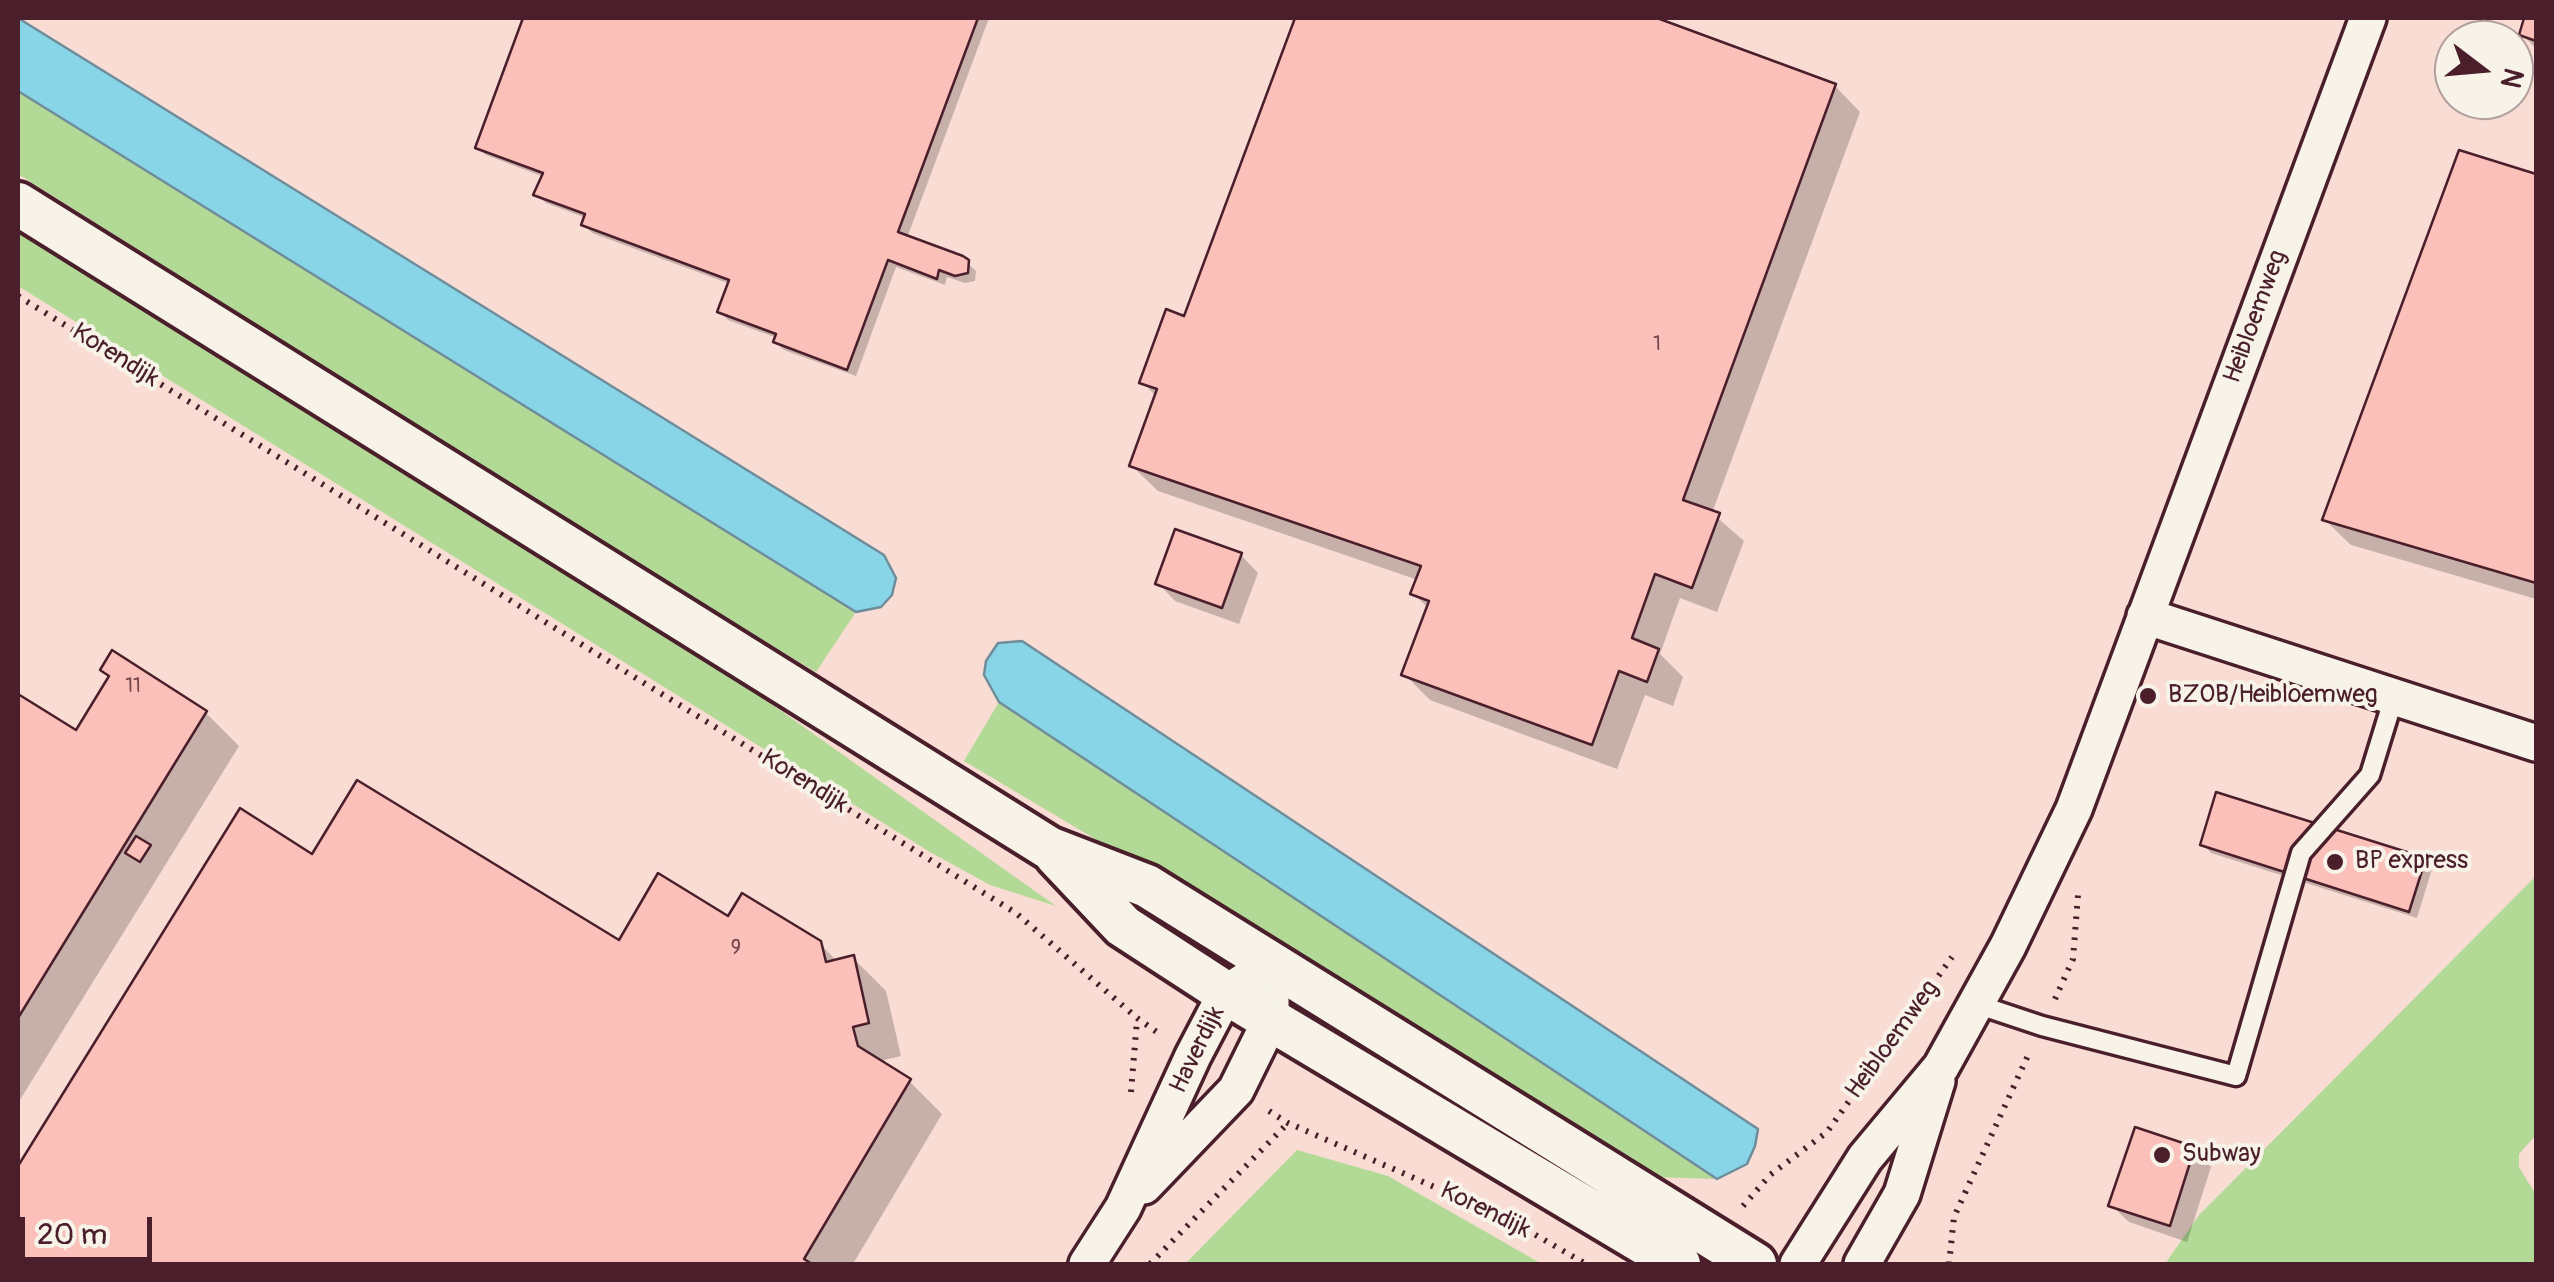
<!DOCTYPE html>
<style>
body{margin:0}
#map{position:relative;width:2554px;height:1282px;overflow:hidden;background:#f8e9df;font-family:Pangolin,sans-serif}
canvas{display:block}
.frame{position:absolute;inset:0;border:20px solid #4a1f2b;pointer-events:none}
.north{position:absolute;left:2434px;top:20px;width:100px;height:100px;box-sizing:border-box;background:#f7f3e8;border:2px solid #b29e9c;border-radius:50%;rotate:106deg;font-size:28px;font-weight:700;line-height:40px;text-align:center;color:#4a1f2b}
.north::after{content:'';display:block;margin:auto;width:35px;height:45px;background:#4a1f2b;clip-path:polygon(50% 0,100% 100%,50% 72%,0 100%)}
.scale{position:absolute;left:20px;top:1217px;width:132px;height:45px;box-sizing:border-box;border:5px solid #4a1f2b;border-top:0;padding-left:12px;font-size:30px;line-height:35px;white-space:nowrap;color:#4a1f2b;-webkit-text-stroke:8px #f7f3e8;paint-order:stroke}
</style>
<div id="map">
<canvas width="2554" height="1282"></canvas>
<div class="frame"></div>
<div class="north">N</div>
<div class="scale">20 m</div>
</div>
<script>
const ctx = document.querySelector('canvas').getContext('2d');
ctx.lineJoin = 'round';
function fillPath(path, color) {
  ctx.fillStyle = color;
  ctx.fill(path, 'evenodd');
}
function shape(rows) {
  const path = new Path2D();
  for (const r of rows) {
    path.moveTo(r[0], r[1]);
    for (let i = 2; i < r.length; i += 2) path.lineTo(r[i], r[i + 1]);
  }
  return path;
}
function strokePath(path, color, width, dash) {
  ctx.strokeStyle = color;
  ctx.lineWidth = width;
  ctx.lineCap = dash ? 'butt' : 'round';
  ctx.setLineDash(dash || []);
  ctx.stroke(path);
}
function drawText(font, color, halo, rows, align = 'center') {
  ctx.font = font + ' Pangolin,sans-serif';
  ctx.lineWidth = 8;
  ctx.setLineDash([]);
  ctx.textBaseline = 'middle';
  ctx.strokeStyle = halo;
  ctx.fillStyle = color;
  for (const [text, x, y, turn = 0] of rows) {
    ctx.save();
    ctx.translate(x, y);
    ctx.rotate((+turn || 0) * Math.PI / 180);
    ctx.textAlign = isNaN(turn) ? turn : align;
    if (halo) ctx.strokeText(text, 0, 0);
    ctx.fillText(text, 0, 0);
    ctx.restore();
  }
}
const built = shape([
 [18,18,2536,18,2536,1264,18,1264],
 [2454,40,2514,40,2514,100,2454,100]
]);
const green = shape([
 [18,91,856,612,816,672,666,582,18,174],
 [18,228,684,642,1056,906,990,885,930,852,18,286],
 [999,702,1717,1179,1650,1177,1376,1006,964,761],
 [2536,876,2536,1135,2519,1154,2519,1167,2536,1195,2536,1264,2165,1264,2199,1215],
 [1297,1150,1388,1176,1542,1264,1185,1264]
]);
const water = shape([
 [18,18,884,555,896,578,892,595,881,607,856,612,18,91,18,18],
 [1022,641,1758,1129,1755,1146,1747,1164,1717,1179,999,702,984,675,986,661,998,643,1022,641]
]);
const shadow = shape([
 [525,18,989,18,907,238,962,258,976,271,975,281,965,283,947,277,945,285,896,267,856,376,784,350,775,342,777,338,728,320,720,312,730,284,592,233,584,224,586,218,546,203,537,195,544,177,486,155,477,147],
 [1297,18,1650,18,1835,86,1860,112,1712,513,1744,541,1717,612,1680,598,1660,654,1683,677,1673,706,1645,695,1617,769,1430,700,1404,674,1429,609,1413,593,1418,580,1158,491,1132,466,1157,397,1142,382,1185,319],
 [2527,18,2536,18,2536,49,2522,34],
 [2461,153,2536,177,2536,599,2351,545,2325,520],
 [1241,555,1258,573,1239,624,1175,601,1158,583],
 [18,697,77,734,206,713,239,746,18,1103],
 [240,812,313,857,619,944,729,919,819,943,838,962,853,958,886,991,901,1056,884,1060,886,1067,909,1081,942,1114,853,1264,18,1264,18,1171],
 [2203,844,2424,861,2432,869,2417,918,2211,853],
 [2194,1150,2211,1167,2187,1242,2129,1222,2111,1205]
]);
const building = shape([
 [523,18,978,18,898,232,963,256,969,260,968,273,955,276,939,270,937,279,888,260,847,370,773,342,776,334,717,312,729,280,581,225,585,214,533,195,543,173,475,148,523,18],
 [1295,18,1657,18,1836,84,1683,500,1720,513,1692,588,1655,574,1632,638,1659,649,1647,682,1619,671,1592,745,1401,675,1429,601,1410,594,1421,566,1129,466,1157,389,1139,383,1166,309,1184,316,1295,18],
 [2524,18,2536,18,2536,41,2519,35,2524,18],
 [2459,150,2536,174,2536,583,2322,520,2459,150],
 [1175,529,1242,553,1222,608,1155,584,1175,529],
 [112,650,207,711,18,1018,18,694,76,730,109,676,100,670,112,650],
 [357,780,619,940,658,873,728,916,742,893,821,941,826,962,854,955,869,1023,853,1027,858,1046,911,1079,804,1259,812,1264,18,1264,18,1166,240,808,312,854,357,780],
 [2216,792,2426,858,2409,912,2200,845,2216,792],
 [136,836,151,845,140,862,125,853,136,836],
 [2135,1127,2195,1147,2170,1226,2108,1206,2135,1127]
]);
const path = shape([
 [18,296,1016,913,1137,1018,1161,1035],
 [2055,999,2073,959,2078,895],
 [1131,1092,1137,1020],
 [1269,1111,1288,1123,1508,1219,1586,1264],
 [1743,1206,1770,1175,1827,1132,1952,957],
 [1150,1264,1288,1123],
 [1949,1264,1954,1217,2030,1051]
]);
const service = shape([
 [1976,1004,2042,1026,2236,1076,2301,853,2370,775,2394,697]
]);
const minor = shape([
 [2145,616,2536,743],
 [1144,1186,1236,1090,1271,1019,1271,993],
 [1087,1264,1123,1208,1193,1056,1226,993,1271,964],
 [1798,1264,1865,1158,1941,1067,2008,946,2074,809,2368,18],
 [1862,1264,1902,1194,1937,1081]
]);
const tertiary = shape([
 [18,204,1049,848,1147,886,1755,1264],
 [1056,855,1123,926,1226,993,1679,1264]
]);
const markers = [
 [2148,696,10,"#4a1f2b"],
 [2335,862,10,"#4a1f2b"],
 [2162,1155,10,"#4a1f2b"]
];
const numberNames = [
 ["1",1657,345],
 ["11",133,687],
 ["9",736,949]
];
const streetNames = [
 ["Heibloemweg",2256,317,-70],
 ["Korendijk",115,356,32],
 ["Korendijk",804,782,32],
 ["Heibloemweg",1893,1040,-54],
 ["Haverdijk",1198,1050,-64],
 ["Korendijk",1485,1211,26]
];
const poiNames = [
 ["BZOB/Heibloemweg",2168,696],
 ["BP express",2355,862],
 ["Subway",2182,1155]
];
fillPath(built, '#f9ddd4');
fillPath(green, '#b2da96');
fillPath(water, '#87d5e6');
strokePath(water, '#6f8c9b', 2.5);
fillPath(shadow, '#0003');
fillPath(building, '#fbc0b9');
strokePath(building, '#4a1f2b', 2.5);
strokePath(service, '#4a1f2b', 25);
strokePath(minor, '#4a1f2b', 42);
strokePath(tertiary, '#4a1f2b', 50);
strokePath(path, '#4a1f2b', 6, [2.5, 8]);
strokePath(service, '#f7f3e8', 18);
strokePath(minor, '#f7f3e8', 35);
strokePath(tertiary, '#f7f3e8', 42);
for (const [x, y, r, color] of markers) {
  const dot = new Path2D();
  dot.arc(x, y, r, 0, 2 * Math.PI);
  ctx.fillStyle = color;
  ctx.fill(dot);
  strokePath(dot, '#f7f3e8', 4);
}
drawText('20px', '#76474e', null, numberNames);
drawText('25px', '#4a1f2b', '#f7f3e8', streetNames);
drawText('25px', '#4a1f2b', '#f7f3e8', poiNames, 'left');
</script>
